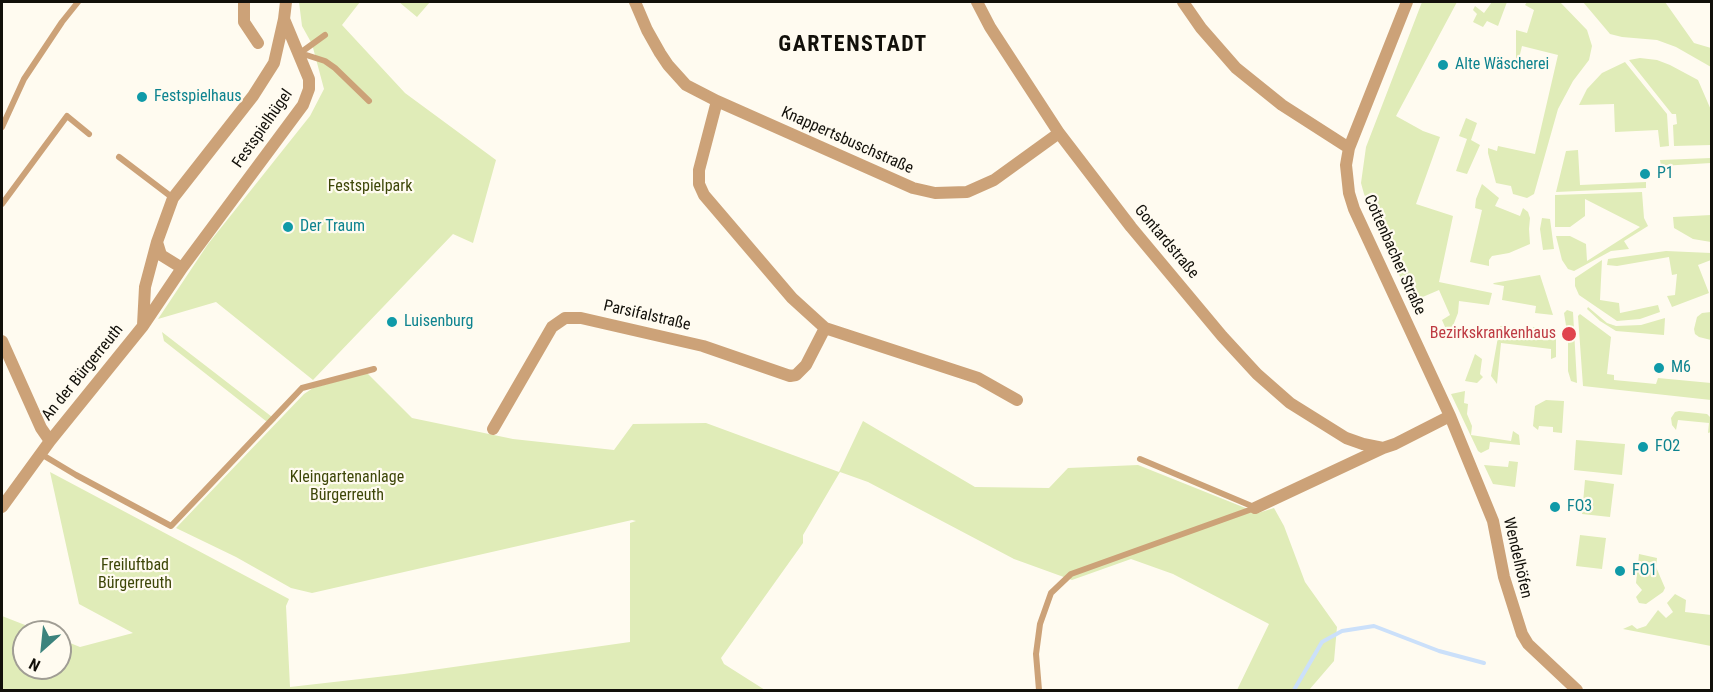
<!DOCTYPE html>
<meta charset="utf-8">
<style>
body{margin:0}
#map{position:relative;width:1713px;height:692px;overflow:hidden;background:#fffbf0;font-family:"Roboto Condensed",sans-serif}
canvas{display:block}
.frame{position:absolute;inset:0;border:3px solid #12100a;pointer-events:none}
.north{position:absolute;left:12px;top:620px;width:60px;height:60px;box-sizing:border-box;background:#fffbf0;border:2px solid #a09d94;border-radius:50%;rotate:207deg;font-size:16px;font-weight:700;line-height:24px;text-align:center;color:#12100a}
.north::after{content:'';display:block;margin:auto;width:21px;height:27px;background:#3c837d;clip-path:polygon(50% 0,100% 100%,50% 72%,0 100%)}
</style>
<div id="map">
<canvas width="1713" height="692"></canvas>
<div class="frame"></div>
<div class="north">N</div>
</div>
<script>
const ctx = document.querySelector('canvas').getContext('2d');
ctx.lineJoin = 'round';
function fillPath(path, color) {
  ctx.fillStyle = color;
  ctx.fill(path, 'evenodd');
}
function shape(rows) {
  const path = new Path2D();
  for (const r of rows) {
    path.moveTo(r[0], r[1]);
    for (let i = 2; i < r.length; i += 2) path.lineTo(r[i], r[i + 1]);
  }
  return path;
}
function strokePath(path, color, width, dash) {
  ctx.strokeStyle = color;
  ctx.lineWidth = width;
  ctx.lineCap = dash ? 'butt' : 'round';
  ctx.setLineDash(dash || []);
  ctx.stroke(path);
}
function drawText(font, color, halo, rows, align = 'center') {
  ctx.font = font + ' "Roboto Condensed",sans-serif';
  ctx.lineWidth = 4.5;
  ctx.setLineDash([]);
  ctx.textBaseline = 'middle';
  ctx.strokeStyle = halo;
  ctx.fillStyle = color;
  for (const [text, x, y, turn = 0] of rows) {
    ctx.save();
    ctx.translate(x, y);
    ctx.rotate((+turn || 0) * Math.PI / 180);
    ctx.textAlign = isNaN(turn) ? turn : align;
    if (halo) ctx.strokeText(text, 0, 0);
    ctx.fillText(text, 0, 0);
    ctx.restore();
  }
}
const green = shape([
 [299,2,360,2,342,25,405,93,496,160,473,243,453,234,313,380,216,302,158,319,208,244,310,116,324,89,312,44,302,26],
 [399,2,430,2,417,17],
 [1422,2,1457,2,1396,116,1423,131,1440,137,1416,204,1453,216,1439,282,1492,293,1489,305,1459,301,1458,313,1449,336,1442,320,1450,315,1439,290,1411,302,1364,194,1361,183,1366,147],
 [1492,2,1507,2,1498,26,1487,21,1483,27,1473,22,1477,14,1473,10,1475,6,1484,13],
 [1527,2,1560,2,1587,30,1592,46,1589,60,1573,81,1558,109,1534,194,1527,198,1513,194,1511,186,1496,183,1488,153,1488,148,1497,151,1498,146,1535,154,1558,55,1522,46,1516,71,1516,30,1527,33,1534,10,1525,5],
 [1583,2,1665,2,1694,43,1711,48,1711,67,1676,47,1657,40,1622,37,1610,34],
 [1640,58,1657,60,1670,65,1698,80,1711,110,1711,145,1674,146,1673,125,1677,124,1676,114,1672,114,1629,60],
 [1625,62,1667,114,1669,146,1660,147,1658,130,1615,132,1614,104,1579,105,1587,89,1602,73],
 [1466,118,1477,123,1471,140,1480,145,1467,174,1456,171,1467,139,1459,136],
 [1578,150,1580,185,1646,182,1646,188,1556,192,1566,151],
 [1711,158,1711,163,1661,166,1660,160],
 [1482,184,1499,198,1495,206,1520,216,1523,208,1528,212,1530,218,1529,229,1530,244,1509,253,1492,256,1489,260,1489,266,1470,262,1482,210,1475,208,1476,199],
 [1642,192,1644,218,1648,226,1624,241,1629,249,1611,251,1574,271,1568,269,1562,260,1556,236,1570,236,1586,244,1587,261,1640,227,1585,199,1585,216,1570,227,1555,227,1555,195],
 [1711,215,1711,242,1693,239,1674,228,1673,217],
 [1542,218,1550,219,1554,249,1543,250,1540,229],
 [1666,251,1711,253,1711,260,1698,265,1709,293,1672,307,1667,296,1675,295,1677,274,1672,275,1669,257,1617,266,1607,265,1608,259],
 [1602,260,1600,300,1619,303,1620,313,1658,305,1660,312,1640,319,1617,321,1579,295,1575,286,1575,278],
 [1540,275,1553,315,1535,313,1536,306,1502,300,1504,286,1493,284,1494,283],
 [1588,307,1607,323,1616,326,1641,325,1665,318,1664,335,1616,331,1600,321,1587,309],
 [1567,310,1573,312,1577,383,1571,381,1568,371,1568,338,1564,313],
 [1711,312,1712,312,1711,340,1699,337,1695,334,1694,329,1697,317,1702,313],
 [1580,314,1611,337,1607,374,1614,375,1614,380,1656,384,1658,378,1711,383,1711,400,1583,386,1578,316],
 [1500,326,1531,332,1533,327,1556,331,1556,357,1551,359,1551,349,1501,343,1497,384,1491,376],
 [162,332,276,420,271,425,164,341],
 [1475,354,1482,359,1480,374,1483,377,1477,383,1465,381],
 [367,373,412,418,513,439,614,450,633,424,706,423,839,472,863,421,975,487,1049,488,1068,468,1138,465,1258,513,1274,508,1284,526,1305,582,1337,627,1334,661,1309,690,1237,690,1269,624,1173,574,1131,559,1072,580,1014,559,868,482,840,472,803,535,803,543,721,658,724,664,765,690,2,690,2,616,43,632,24,632,24,668,60,668,60,639,80,647,133,633,79,604,50,472,289,599,286,606,290,687,404,674,630,642,630,523,636,521,632,520,312,593,291,588,236,557,176,528,304,394,313,388],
 [1465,391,1464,403,1468,404,1467,414,1472,426,1471,435,1511,441,1513,431,1519,435,1520,445,1490,442,1489,449,1481,453,1478,451,1451,394],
 [1546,400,1564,401,1562,433,1553,432,1553,427,1539,426,1538,430,1533,426,1535,406],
 [1679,411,1707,414,1711,418,1711,432,1708,433,1709,423,1678,420,1676,430,1672,425,1671,418,1675,412],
 [1576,440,1625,444,1622,475,1574,470],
 [1509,461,1518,462,1515,487,1493,484,1484,465,1508,467],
 [1585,480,1614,484,1610,517,1582,514],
 [1580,535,1606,538,1602,569,1576,566],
 [1639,554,1657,558,1656,567,1665,588,1663,592,1646,604,1639,603,1636,597,1642,590,1636,583],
 [1675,594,1686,600,1685,612,1711,615,1711,646,1623,629,1632,625,1637,629,1646,626,1658,610,1666,618,1673,612,1667,603]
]);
const stream = shape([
 [1294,690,1322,642,1342,631,1374,626,1439,651,1484,663]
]);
const lane = shape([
 [300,53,325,61,335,68,369,101],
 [300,53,325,35],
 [2,127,24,79,62,22,78,2],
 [119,157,173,198],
 [2,204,67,116,89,134],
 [41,454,76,475,171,526,302,388,374,369],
 [1140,459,1254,507],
 [1039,690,1036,654,1040,624,1051,593,1071,574,1255,508]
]);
const street = shape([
 [244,2,244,22,258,43],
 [635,2,647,30,660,53,668,65,686,85,717,101,913,188,935,193,967,192,994,180,1059,133],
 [977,2,990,27,1059,133,1131,227,1222,336,1257,374,1290,403,1346,438,1363,444,1383,448],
 [1183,2,1201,28,1236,68,1282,105,1349,148],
 [1407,2,1349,148,1346,165,1349,193,1354,209,1450,416,1493,521,1504,577,1522,634,1528,644,1577,690],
 [717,101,699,170,699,184,704,195,792,298,825,328,978,378,1017,400],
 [157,242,161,255,182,268],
 [143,325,145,287,157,242,173,198,253,96,274,63,284,19,286,2],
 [2,341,41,428,50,441],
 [493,429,552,327,565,318,581,318,703,346,790,376,796,375,806,365,825,328],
 [2,507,50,441,143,326,182,268,303,105,309,89,309,79,284,19],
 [1255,508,1383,448,1395,444,1450,416]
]);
const markers = [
 [1443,65,6,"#0f9aa8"],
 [142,97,6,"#0f9aa8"],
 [1645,174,6,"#0f9aa8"],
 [288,227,6,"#0f9aa8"],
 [392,322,6,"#0f9aa8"],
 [1569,334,8,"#e0444e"],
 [1659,368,6,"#0f9aa8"],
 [1643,447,6,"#0f9aa8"],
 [1555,507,6,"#0f9aa8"],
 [1620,571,6,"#0f9aa8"]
];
const cultureNames = [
 ["Alte Wäscherei",1455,65],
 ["Festspielhaus",154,97],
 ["P1",1657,174],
 ["Der Traum",300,227],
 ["Luisenburg",404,322],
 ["M6",1671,368],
 ["FO2",1655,447],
 ["FO3",1567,507],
 ["FO1",1632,571]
];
const streetNames = [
 ["Festspielhügel",263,129,-55],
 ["Knappertsbuschstraße",847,141,24],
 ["Gontardstraße",1166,242,50],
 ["Cottenbacher Straße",1394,255,66],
 ["Parsifalstraße",647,316,13],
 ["An der Bürgerreuth",83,373,-51],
 ["Wendelhöfen",1517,558,77]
];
const parkNames = [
 ["Festspielpark",370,187],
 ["Kleingartenanlage",347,478],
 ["Bürgerreuth",347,496],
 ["Freiluftbad",135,566],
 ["Bürgerreuth",135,584]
];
const healthNames = [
 ["Bezirkskrankenhaus",1556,334]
];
const districtNames = [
 ["GARTENSTADT",853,45]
];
fillPath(green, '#e0ecb8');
strokePath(stream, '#cbe0fa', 4);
strokePath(lane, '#cca278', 6);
strokePath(street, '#cca278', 12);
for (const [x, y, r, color] of markers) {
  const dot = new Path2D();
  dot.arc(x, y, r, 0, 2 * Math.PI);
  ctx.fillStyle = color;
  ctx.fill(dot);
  strokePath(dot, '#fffbf0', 2);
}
drawText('16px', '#0d838f', '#fffbf0', cultureNames, 'left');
drawText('16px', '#12100a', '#fffbf0', streetNames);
drawText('16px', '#3d4607', '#fffbf0', parkNames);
drawText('16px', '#be3a42', '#fffbf0', healthNames, 'right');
ctx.letterSpacing = '1.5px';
drawText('bold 22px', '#12100a', '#fffbf0', districtNames);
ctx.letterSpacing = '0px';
</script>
